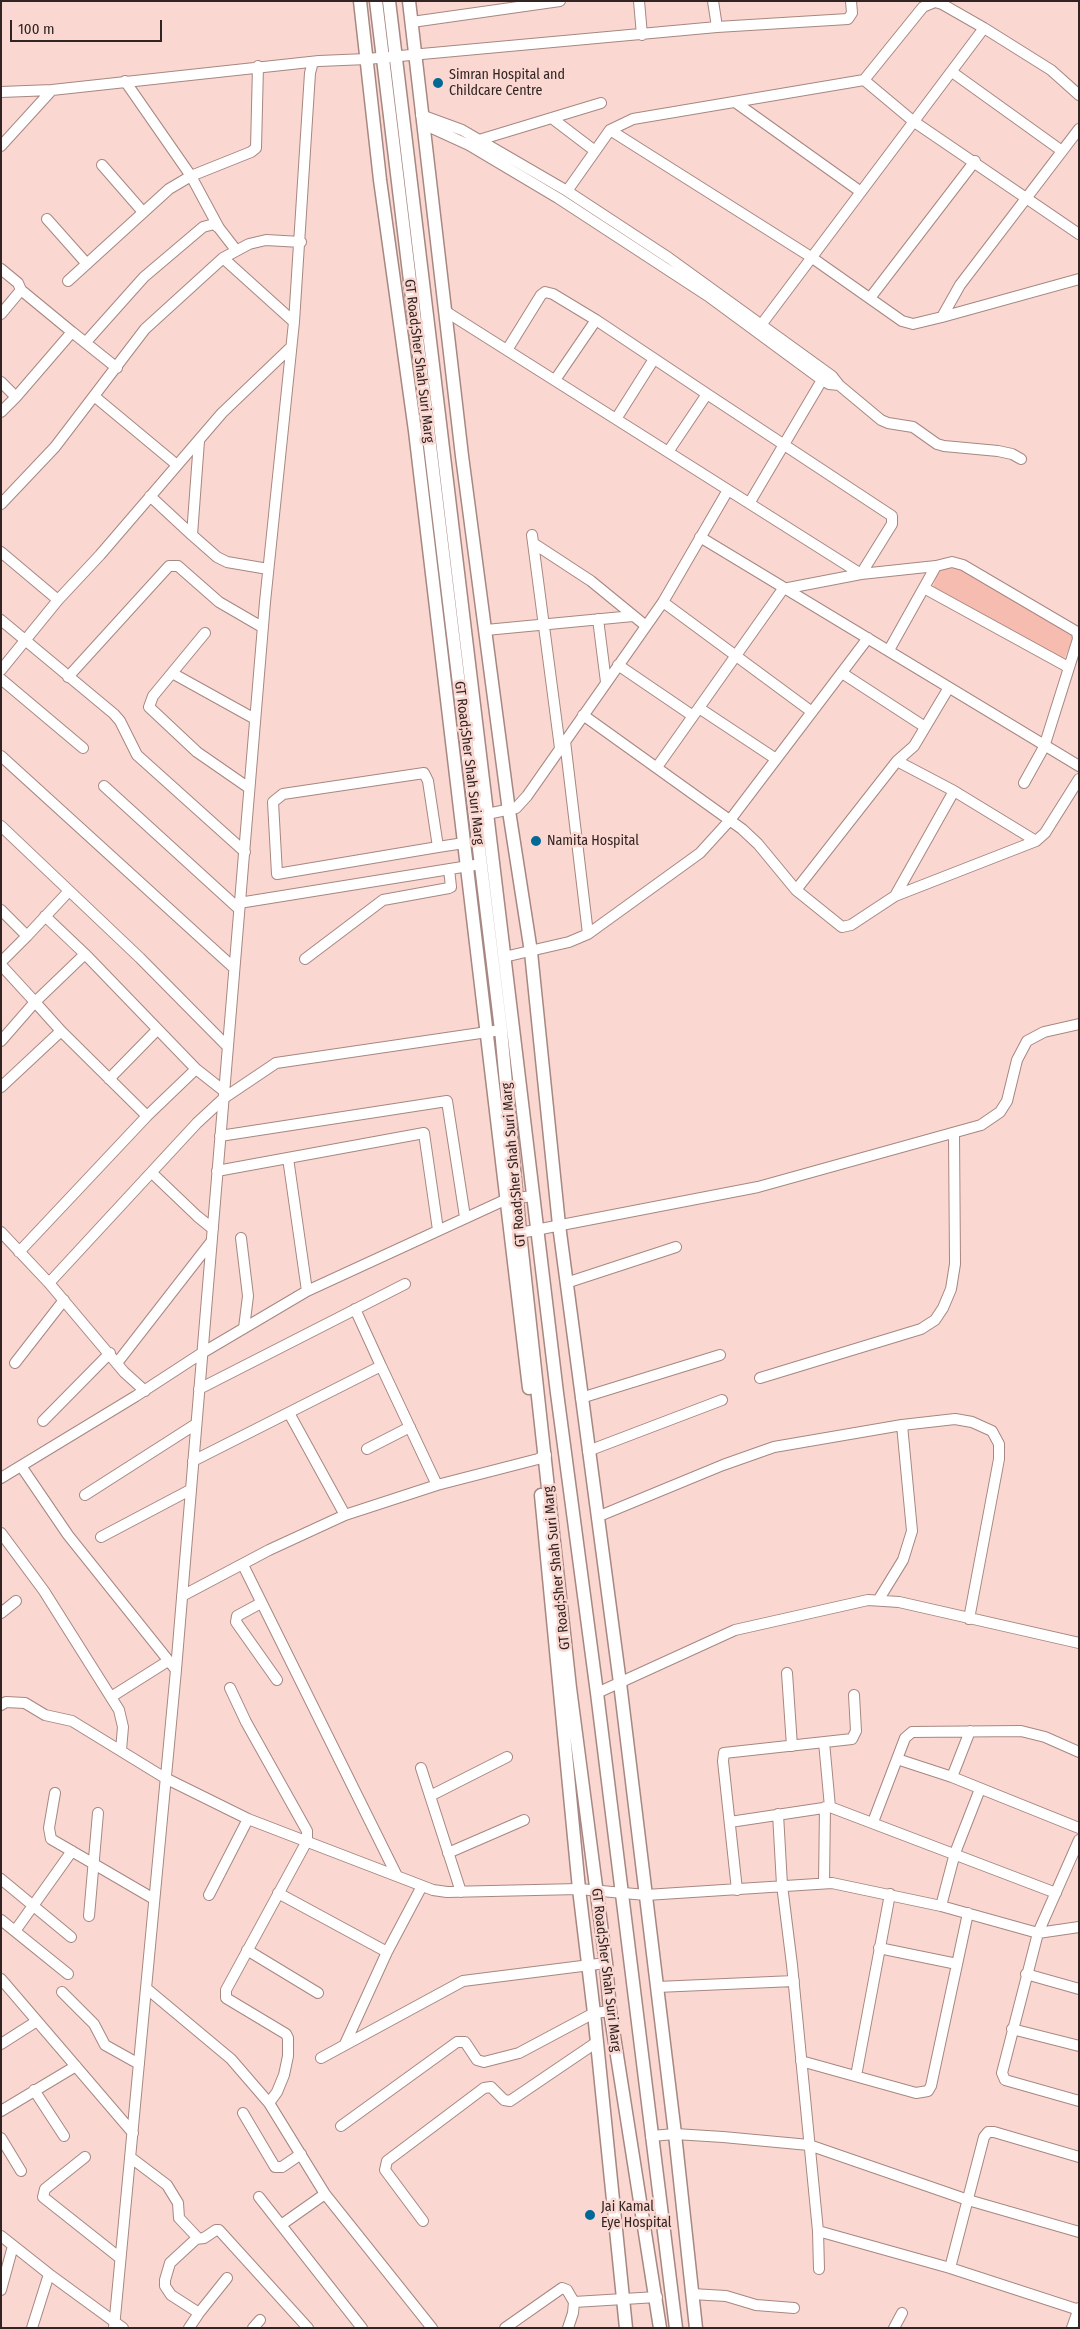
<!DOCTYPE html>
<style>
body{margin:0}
#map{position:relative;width:1080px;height:2329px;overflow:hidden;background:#fad8d1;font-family:"Fira Sans Condensed",sans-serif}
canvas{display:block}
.frame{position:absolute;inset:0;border:2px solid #312422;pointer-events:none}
.scale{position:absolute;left:10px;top:20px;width:152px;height:22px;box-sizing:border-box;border:2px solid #312422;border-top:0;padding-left:6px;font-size:15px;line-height:18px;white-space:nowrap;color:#312422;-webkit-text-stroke:4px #fad8d1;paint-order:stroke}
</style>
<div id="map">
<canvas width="1080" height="2329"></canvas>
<div class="frame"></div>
<div class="scale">100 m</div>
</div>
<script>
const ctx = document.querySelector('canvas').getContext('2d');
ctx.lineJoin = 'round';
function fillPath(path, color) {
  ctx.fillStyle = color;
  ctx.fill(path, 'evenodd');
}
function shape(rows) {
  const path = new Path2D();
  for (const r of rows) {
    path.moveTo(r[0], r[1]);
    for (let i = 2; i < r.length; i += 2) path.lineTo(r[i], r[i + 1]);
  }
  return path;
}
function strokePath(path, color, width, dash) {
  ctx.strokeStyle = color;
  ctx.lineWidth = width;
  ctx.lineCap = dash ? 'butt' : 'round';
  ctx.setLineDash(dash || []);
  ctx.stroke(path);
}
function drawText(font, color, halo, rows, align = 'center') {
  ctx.font = font + ' "Fira Sans Condensed",sans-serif';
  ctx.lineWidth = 5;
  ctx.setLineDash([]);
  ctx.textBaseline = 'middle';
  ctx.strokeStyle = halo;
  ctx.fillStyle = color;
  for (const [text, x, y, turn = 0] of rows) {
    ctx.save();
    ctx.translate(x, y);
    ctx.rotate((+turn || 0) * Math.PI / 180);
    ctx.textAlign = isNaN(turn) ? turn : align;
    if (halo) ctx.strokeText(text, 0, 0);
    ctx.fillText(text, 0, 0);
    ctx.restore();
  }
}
const green = shape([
 [952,565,1075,634,1063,662,933,587,938,572]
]);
const minor = shape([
 [639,1,642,35],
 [713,1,717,27],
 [412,22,560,1],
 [952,72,1062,151],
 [864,80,923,7,935,2,942,4,984,28,1051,70,1079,95],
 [125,81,191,176,219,228],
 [1,92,52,90,319,61,367,59,717,27,848,19,852,13,851,1],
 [735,102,861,192],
 [421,115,462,130,567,191,669,258,832,376,839,385,881,420,888,423,913,427,937,444,944,446,998,451,1012,454,1021,459],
 [553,119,595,151],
 [423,124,469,145,558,198,708,296,822,380,829,384,839,385],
 [610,130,811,257,902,321,913,324,942,317,960,285,1079,129],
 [479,140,601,103],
 [1,146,52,90],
 [102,165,143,212],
 [567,191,610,130,633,119,864,80,913,121,1079,234],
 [47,219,87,264],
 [223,258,294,322],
 [1,269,18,283,21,290,1,314],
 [68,281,169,189,191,176,251,152,256,148,258,66],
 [870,298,975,161],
 [445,311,861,574,892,524,892,516,707,394],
 [942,317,1079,279],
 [761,325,984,28],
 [72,332,117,368],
 [86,342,144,277,203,227,214,224,219,228,236,250],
 [507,350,541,295,545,292,553,294,596,320,707,394,668,452],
 [555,380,596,320],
 [1,382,16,397,1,412],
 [94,396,177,465],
 [16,397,72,332,21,290],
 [616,419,654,359],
 [199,441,192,535,217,557,227,562,268,569],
 [150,496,192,535],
 [750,502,822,380],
 [1,504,55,447,145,329,223,258,249,244,266,240,301,242],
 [532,535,560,748],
 [700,537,1079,766],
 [533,543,591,581,646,626],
 [1,552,58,600],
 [936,566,952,562,963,565,1077,632,1078,639,1044,747,1024,783],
 [924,588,1068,667],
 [663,602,812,712],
 [598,619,606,682],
 [1,620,114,714,120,721,137,755,245,852],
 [486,630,633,616],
 [205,633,153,696,149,707,197,752,249,788],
 [618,665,693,716],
 [1,670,58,600,100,555,222,413,291,347],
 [172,673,255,719],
 [842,673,925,727],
 [68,677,169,566,178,566,219,602,262,627],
 [1,679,83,748],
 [699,708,776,759],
 [583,715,742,829,758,844,796,890,842,927,851,925,895,896,1036,841,1045,833,1079,779],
 [565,741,588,934],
 [1,756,234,968],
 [657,767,783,589,861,574,936,566,889,650],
 [104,786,239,909],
 [954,791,1036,841],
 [487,814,516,808,527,796,663,602,728,490],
 [1,826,140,958,227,1046],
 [438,847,428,781,424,773,283,794,273,802,277,874,438,847,464,843],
 [796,890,897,761,914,746,948,689],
 [895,896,954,791,897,761],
 [239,903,481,864],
 [1,910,27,936,1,962],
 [45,916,85,954],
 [27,936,69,891],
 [504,957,569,942,588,934,700,853,730,820,868,638],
 [305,959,383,900,449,888,451,887,449,869],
 [1,965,35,1002,85,954,196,1069,224,1091],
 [61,1031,147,1116],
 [1,1041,35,1002,61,1031,1,1087],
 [109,1079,157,1030],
 [220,1136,447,1101,465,1217],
 [288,1158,307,1291],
 [217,1171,424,1133,438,1230],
 [152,1173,197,1216,213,1229],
 [1,1232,49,1283,124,1372,145,1391],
 [520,1233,758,1187,981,1125,1000,1112,1007,1101,1017,1060,1027,1041,1044,1032,1079,1024],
 [241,1238,248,1296,244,1328],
 [19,1252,147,1116,196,1069],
 [49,1283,197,1123,224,1098,276,1063,501,1030],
 [566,1283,676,1247],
 [355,1309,381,1366],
 [15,1363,64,1300],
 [117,1363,211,1242],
 [760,1378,921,1329,935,1320,943,1308,951,1289,955,1264,954,1133],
 [199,1389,405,1284],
 [581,1398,720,1355],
 [289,1413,345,1515],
 [43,1421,110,1353],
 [367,1449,410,1427],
 [588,1451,722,1400],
 [193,1461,381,1366,437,1485],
 [21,1466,68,1535,176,1670],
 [1,1478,136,1396,202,1353,307,1291,507,1199,534,1196],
 [85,1495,196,1424],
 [597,1517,723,1465,774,1447,902,1425,955,1419,972,1422,992,1431,999,1444,999,1459,969,1619],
 [1,1533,44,1591,119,1710,123,1727,121,1750],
 [101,1537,190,1490],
 [243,1565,397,1876],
 [182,1596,269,1550,345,1515,437,1485,538,1459,546,1455],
 [879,1599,903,1560,912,1531,902,1425],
 [261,1603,237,1616,236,1622,277,1680],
 [1,1613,16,1601],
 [787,1673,792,1746],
 [230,1688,246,1722,307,1831,307,1841,226,1990,226,1998,286,2034,288,2038,288,2056,284,2075,277,2092,269,2103],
 [597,1693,735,1630,868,1600,899,1602,1079,1643],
 [111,1697,168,1661],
 [1,1705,6,1702,25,1703,45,1715,72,1721,165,1778,248,1819,433,1890,447,1892,579,1889,646,1895,832,1883,941,1906,1038,1933,1079,1927],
 [897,1759,952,1777,1079,1828],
 [421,1768,461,1892],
 [952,1777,970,1731],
 [55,1793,49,1828,51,1839,154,1899],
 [430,1796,507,1757],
 [830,1807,1056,1893],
 [778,1814,782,1885,792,1965,818,2231,819,2269],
 [730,1822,830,1807,824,1742],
 [873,1822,905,1738,912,1732,1021,1731,1045,1737,1079,1752],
 [1079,1840,1038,1933,1002,2073,1005,2080,1079,2101],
 [448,1853,524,1820],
 [1,1879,71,1937],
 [824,1883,825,1807],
 [737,1890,723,1761,724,1753,852,1739,856,1731,854,1695],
 [278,1893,387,1952],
 [209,1895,248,1819],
 [941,1906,955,1853,980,1789],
 [89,1916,98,1813],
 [1,1920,68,1974],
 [15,1931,72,1851],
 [879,1948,957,1964],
 [247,1950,318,1993],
 [1026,1974,1079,1989],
 [1,1979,133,2133],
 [657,1987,794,1981],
 [146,1988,231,2059,269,2103,325,2194,432,2328],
 [62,1992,94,2024,105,2045,139,2064],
 [1012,2029,1079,2046],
 [1,2044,37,2021],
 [345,2044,387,1952,422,1886],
 [321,2058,463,1981,606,1963],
 [801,2061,916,2093,928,2091,931,2086,968,1913],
 [856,2076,890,1894],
 [34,2090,64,2136],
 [1,2111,76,2066],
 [243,2113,275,2167,282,2167,301,2154],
 [341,2126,457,2042,465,2042,477,2060,484,2062,519,2053,594,2013,610,2011],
 [651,2136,675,2134,723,2137,809,2145,968,2200,1079,2232],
 [1,2138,21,2171],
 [85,2157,45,2189,43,2197,120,2258],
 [130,2157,167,2185,178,2203,179,2218,196,2236,196,2239,170,2263,165,2280,165,2286,171,2295,199,2313,189,2328],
 [259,2197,362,2328],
 [423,2221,385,2170,387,2161,484,2088,491,2087,504,2100,510,2101,597,2042],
 [281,2225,325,2194],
 [818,2231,950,2268,1079,2310],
 [1,2236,49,2274,123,2328],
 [196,2239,204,2238,216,2230,219,2230,308,2328],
 [950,2268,984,2137,988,2132,994,2132,1079,2157],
 [1,2290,13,2246],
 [692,2294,726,2296,756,2305,794,2308],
 [574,2302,657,2297],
 [199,2313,227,2278],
 [32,2328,49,2274],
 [114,2328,176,1670,265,602,294,322,310,73,313,62],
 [253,2328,260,2320],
 [505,2328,562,2288,567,2290,574,2302,573,2313,568,2328],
 [894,2328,902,2313],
 [1072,2328,1079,2308]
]);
const major = shape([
 [360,1,380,180,415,431,529,1388],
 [376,1,501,1030,520,1233,570,1688,606,1963,610,2011,660,2328],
 [389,1,557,1393,597,1693,676,2328],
 [409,1,462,456,509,811,531,952,559,1225,620,1683,675,2134,696,2328],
 [541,1495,579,1889,594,2013,626,2328]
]);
const markers = [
 [438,83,6,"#006997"],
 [536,841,6,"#006997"],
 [590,2215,6,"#006997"]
];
const poiNames = [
 ["Simran Hospital and",449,75],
 ["Childcare Centre",449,91],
 ["Namita Hospital",547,841],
 ["Jai Kamal",601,2207],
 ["Eye Hospital",601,2223]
];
const streetNames = [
 ["GT Road;Sher Shah Suri Marg",419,361,83],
 ["GT Road;Sher Shah Suri Marg",469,763,83],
 ["GT Road;Sher Shah Suri Marg",514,1165,-95],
 ["GT Road;Sher Shah Suri Marg",557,1568,-96],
 ["GT Road;Sher Shah Suri Marg",606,1970,83]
];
fillPath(green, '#f7bcb0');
strokePath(minor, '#a78781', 12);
strokePath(major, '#a78781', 15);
strokePath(minor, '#fff', 10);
strokePath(major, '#fff', 12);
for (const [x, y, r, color] of markers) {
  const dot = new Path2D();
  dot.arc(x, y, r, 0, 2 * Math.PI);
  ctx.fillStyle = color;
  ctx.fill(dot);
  strokePath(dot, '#fad8d1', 2);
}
drawText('14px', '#312422', '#fad8d1', poiNames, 'left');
drawText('14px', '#312422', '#fad8d1', streetNames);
</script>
